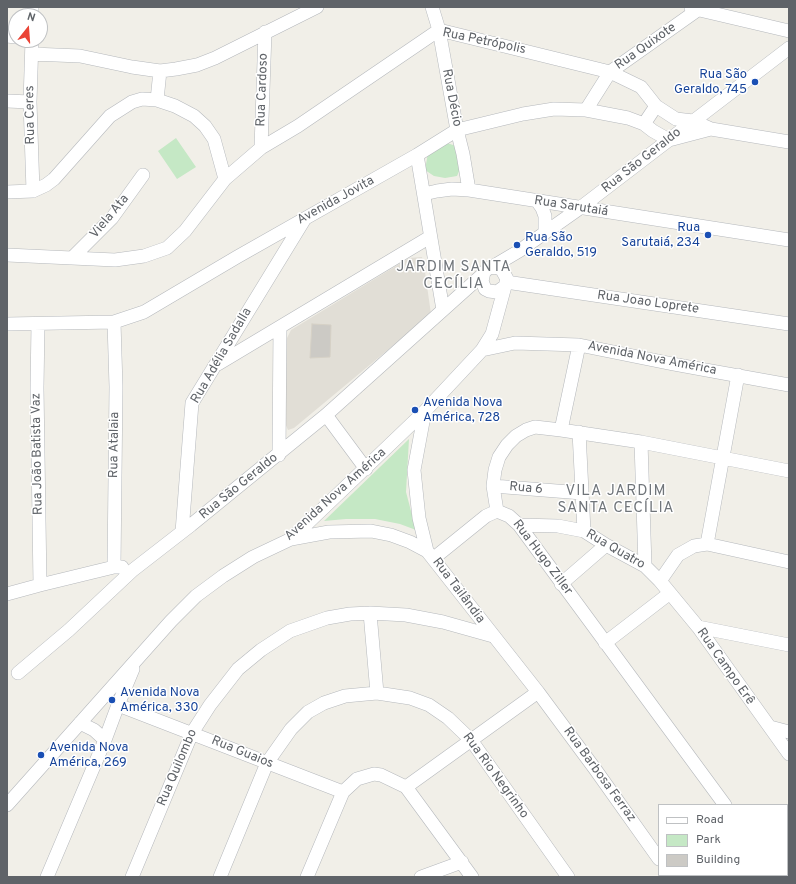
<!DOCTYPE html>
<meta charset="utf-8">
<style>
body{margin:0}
#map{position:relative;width:796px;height:884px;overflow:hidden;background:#f1efe8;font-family:Overpass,sans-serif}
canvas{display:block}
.frame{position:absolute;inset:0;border:8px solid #5f6368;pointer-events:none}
.legend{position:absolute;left:658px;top:804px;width:130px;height:72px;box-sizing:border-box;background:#fff;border:1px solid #bfc1c3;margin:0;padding:5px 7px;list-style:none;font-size:12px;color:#5f6368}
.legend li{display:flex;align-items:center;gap:8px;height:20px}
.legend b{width:20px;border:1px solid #bfc1c3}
.north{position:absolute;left:8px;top:8px;width:40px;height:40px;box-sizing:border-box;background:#fff;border:1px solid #bfc1c3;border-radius:50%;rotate:17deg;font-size:11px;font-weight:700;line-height:16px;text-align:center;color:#5f6368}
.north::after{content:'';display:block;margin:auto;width:14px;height:18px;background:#ea4335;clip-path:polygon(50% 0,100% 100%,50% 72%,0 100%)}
</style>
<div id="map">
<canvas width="796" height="884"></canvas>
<div class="frame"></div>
<ul class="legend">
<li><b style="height:5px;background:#fff"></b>Road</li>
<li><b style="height:11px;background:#c5e8c5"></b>Park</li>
<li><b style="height:11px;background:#cccac5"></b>Building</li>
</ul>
<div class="north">N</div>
</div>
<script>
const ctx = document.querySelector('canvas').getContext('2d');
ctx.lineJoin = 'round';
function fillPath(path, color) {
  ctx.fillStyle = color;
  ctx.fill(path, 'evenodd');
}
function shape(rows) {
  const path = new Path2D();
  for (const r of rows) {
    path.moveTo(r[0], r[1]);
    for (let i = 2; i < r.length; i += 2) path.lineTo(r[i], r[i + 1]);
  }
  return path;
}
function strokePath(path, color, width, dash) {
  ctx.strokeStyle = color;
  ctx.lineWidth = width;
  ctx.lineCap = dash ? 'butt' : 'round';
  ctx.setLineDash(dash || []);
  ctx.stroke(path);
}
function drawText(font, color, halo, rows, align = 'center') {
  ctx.font = font + ' Overpass,sans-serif';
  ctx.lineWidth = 3;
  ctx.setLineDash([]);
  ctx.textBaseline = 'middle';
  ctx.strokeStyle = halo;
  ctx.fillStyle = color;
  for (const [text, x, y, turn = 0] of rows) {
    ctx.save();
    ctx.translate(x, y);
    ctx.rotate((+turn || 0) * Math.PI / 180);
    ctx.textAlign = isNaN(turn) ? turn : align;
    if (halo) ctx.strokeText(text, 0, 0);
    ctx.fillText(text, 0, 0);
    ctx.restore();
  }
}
const education = shape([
 [422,257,424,265,431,314,294,428,288,430,285,423,285,342,291,330,409,258]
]);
const green = shape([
 [176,138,196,167,177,179,158,151],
 [444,142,456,146,461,167,457,176,445,178,434,176,425,170,428,153],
 [409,439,406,492,416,530,400,524,375,519,346,519,324,521]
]);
const building = shape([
 [312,324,331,325,330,357,310,358,312,324]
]);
const minor = shape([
 [432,7,439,30,457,130,463,154,469,190],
 [691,8,789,31],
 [32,16,32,7],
 [7,36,16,37],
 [32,40,30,102,33,191],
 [32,54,80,56,132,67,160,71,176,69,197,65,215,58,317,7],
 [157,100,160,71],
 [7,101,30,102],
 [656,106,676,119,693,121,711,129,789,142],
 [586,110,610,72,699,9],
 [261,148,265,32],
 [417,155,443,310],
 [225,179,261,148,298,126,439,30,610,72,641,87,656,106,644,124],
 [7,192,33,191,46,185,54,179,110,116,132,102,142,99,157,100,175,106,194,116,205,126,214,139,225,179,185,231,167,248,144,256,115,260,7,255],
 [424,194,437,191,452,189,469,190,789,240],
 [537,201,542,208,545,216,545,232],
 [73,257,112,218,143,175],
 [492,267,519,251,580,208,789,48],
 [506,282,789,324],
 [7,324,114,322,144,312,237,257,417,155,457,130,523,114,554,109,586,110,628,118,644,124,653,131,669,140,711,129],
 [38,324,37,388,40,585],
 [482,350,515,343,579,345,673,364,789,385],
 [218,364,430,237],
 [425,411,414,470,419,518,427,551],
 [326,415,366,469],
 [561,430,579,345],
 [579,432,584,531],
 [641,442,645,566],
 [279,455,280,327],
 [493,486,582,493],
 [519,525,558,526,584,531,606,545,645,566,660,581,698,627,789,754],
 [182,532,192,403,304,220],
 [291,539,329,532,371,531,391,535,410,542,427,551,538,692,595,769,659,859],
 [707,544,738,375],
 [434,558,486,516,497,511],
 [114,567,116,387,114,322],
 [660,581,678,555,694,546,707,544,789,562],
 [561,584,606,545],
 [7,594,40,585,114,567,122,567],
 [370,613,377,693],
 [698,627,789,645],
 [605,643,670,593],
 [18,673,69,630,133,570,191,525,326,415,482,275],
 [118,705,343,792],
 [80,723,94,730,105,740],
 [770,727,789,732],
 [406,787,538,692],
 [7,805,171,621,196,596,223,576,253,557,291,539,425,411,482,350,492,334,507,279,502,270,496,267,489,268,484,272,482,281,485,289,489,291,497,292,504,287],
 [725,805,519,525,509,516,497,511,493,486,495,470,499,457,507,445,516,436,526,430,535,427,561,430,641,442,789,471],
 [670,875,672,877],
 [777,875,778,877],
 [47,877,105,740,118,705,133,669],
 [132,877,192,733,210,705,238,669,261,650,290,631,327,618,350,614,370,613,406,615,443,622,493,636],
 [220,877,267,763,291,729,308,712,324,703,345,696,377,693,410,698,429,705,448,718,471,740,568,877],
 [307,877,343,792,357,779,374,774,381,775,406,787,472,877],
 [421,877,462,862]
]);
const markers = [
 [755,82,4,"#1a4fb4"],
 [708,235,4,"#1a4fb4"],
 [517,245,4,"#1a4fb4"],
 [415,410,4,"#1a4fb4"],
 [112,700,4,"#1a4fb4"],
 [41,755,4,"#1a4fb4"]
];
const streetNames = [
 ["Rua Petrópolis",484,42,12],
 ["Rua Quixote",646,47,-35],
 ["Rua Cardoso",263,90,-88],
 ["Rua Décio",451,98,79],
 ["Rua Ceres",31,115,-91],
 ["Rua São Geraldo",642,161,-38],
 ["Avenida Jovita",336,201,-29],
 ["Rua Sarutaiá",571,207,9],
 ["Viela Ata",110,217,-50],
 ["Rua Joao Loprete",648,303,8],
 ["Rua Adélia Sadalla",222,356,-60],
 ["Avenida Nova América",652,359,11],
 ["Rua Atalaia",115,445,-89],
 ["Rua João Batista Vaz",38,454,-91],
 ["Rua São Geraldo",239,487,-39],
 ["Rua 6",526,489,5],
 ["Avenida Nova América",336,495,-42],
 ["Rua Quatro",615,550,30],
 ["Rua Hugo Ziller",542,558,53],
 ["Rua Tailândia",458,591,53],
 ["Rua Campo Erê",725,667,55],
 ["Rua Guaios",242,753,22],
 ["Rua Quilombo",178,768,-67],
 ["Rua Barbosa Ferraz",599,775,54],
 ["Rua Rio Negrinho",495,776,54]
];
const transitNames = [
 ["Rua São",747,75,"right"],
 ["Geraldo, 745",747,90,"right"],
 ["Rua",700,228,"right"],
 ["Sarutaiá, 234",700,243,"right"],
 ["Rua São",525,238],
 ["Geraldo, 519",525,253],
 ["Avenida Nova",423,403],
 ["América, 728",423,418],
 ["Avenida Nova",120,693],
 ["América, 330",120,708],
 ["Avenida Nova",49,748],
 ["América, 269",49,763]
];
const quarterNames = [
 ["JARDIM SANTA",454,268],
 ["CECÍLIA",454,285],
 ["VILA JARDIM",616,492],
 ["SANTA CECÍLIA",616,509]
];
fillPath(education, '#e1ded6');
fillPath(green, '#c5e8c5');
fillPath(building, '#cccac5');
strokePath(building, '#d6d1c6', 1);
strokePath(minor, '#b5b8bc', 14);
strokePath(minor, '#fff', 13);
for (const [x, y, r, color] of markers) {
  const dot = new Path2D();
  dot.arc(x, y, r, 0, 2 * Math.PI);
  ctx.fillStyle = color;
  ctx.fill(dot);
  strokePath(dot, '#fff', 1.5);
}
drawText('13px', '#5f6368', '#fff', streetNames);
drawText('13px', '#164399', '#fff', transitNames, 'left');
ctx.letterSpacing = '1px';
drawText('15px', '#70757a', '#fff', quarterNames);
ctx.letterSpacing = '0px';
</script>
